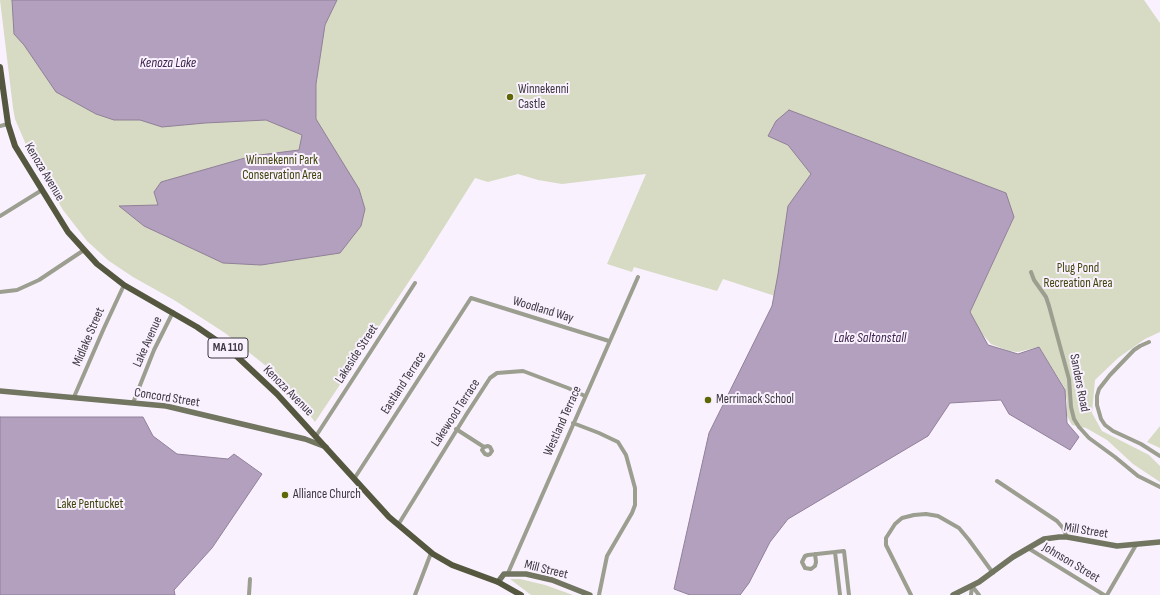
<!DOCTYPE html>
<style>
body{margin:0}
canvas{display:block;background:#f9f1fe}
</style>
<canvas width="1160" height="595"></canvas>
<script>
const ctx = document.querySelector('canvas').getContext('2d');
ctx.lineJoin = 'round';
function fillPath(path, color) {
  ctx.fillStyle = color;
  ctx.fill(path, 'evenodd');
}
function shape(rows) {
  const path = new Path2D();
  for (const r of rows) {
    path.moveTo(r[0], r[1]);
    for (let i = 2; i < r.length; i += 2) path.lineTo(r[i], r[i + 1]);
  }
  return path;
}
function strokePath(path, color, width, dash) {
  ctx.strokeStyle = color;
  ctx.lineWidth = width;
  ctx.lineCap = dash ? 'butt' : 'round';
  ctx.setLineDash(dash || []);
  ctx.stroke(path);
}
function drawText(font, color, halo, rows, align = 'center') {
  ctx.font = font + ' "Sofia Sans Condensed",sans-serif';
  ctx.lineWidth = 4;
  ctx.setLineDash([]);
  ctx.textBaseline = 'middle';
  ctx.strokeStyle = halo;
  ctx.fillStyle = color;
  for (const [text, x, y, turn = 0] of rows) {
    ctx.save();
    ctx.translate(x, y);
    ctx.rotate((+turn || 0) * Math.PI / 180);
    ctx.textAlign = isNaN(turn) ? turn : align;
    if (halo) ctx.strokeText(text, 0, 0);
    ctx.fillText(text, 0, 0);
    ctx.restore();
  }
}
const green = shape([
 [0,0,1144,0,1160,23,1160,332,1145,339,1118,358,1095,380,1092,413,1102,431,1149,455,1160,466,1160,482,1133,464,1107,440,1086,428,1072,425,1067,416,1067,401,1064,387,1039,347,1018,352,1009,351,991,344,977,328,970,312,1013,220,1012,211,793,144,817,176,778,297,723,279,717,291,634,267,632,272,607,264,646,174,562,184,538,180,518,174,488,182,475,178,424,259,315,422,289,388,271,370,225,333,174,300,133,277,109,261,87,241,63,210,27,147,15,119,13,108],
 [1160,426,1160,448,1147,442],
 [510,579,520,579,545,585,573,595,531,595]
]);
const water = shape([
 [12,0,337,0,325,25,316,84,316,119,359,189,365,209,361,226,340,253,261,265,223,263,144,226,119,206,158,205,154,192,161,182,252,156,299,150,302,135,266,120,205,123,162,127,140,120,114,120,96,114,56,92,24,45,14,34,12,0],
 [789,110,1006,193,1014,217,970,312,988,345,1018,354,1039,347,1065,390,1067,423,1079,437,1070,450,1009,414,1001,400,950,403,928,436,788,519,770,542,749,583,740,595,690,595,674,589,709,433,772,306,778,274,788,206,811,174,788,145,768,136,776,121,789,110],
 [0,417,143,417,153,436,177,454,228,459,234,454,262,474,212,548,174,590,175,595,0,595,0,417]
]);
const minor = shape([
 [0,126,8,124],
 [0,216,42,190],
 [1031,272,1034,280,1046,297,1049,306,1069,379,1071,407,1074,419,1079,427,1089,438,1115,457,1138,476,1160,487],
 [0,292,17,290,39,280,84,250],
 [1149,342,1140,346,1134,350,1110,375,1099,389,1097,396,1097,405,1101,419,1105,425,1113,431,1141,444,1160,456],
 [74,397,104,328,124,285],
 [133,403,154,350,173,312],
 [573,423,599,433,618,442,626,455,635,488,635,505,632,513,607,556,599,595],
 [456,429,484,447,482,450,485,454,488,455,490,454,492,451,490,447,488,446,484,447],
 [316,436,415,283],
 [354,479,471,298,609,341],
 [997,481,1057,521,1063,528,1067,537],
 [398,525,466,415,490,378,497,373,523,371,568,388,585,396],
 [1028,548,1104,595],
 [835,552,840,595],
 [815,554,816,562,815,566,811,569,805,568,802,562,805,556,808,555,844,551,849,595],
 [508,573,638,277],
 [972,586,979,595],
 [249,595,250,579],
 [415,595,431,553],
 [911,595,886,545,886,538,895,524,902,518,914,515,926,514,938,516,959,528,969,540,993,573],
 [971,595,972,586],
 [1107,595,1136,545]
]);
const secondary = shape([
 [0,391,166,406,305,439,326,447],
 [498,582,504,574,526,574,552,580,590,595],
 [953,595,979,582,1013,557,1044,539,1059,537,1067,537,1117,546,1160,542]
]);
const primary = shape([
 [0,67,8,124,15,146,68,232,97,264,124,285,197,327,229,349,277,394,389,517,433,554,452,565,498,582,521,595]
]);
const markers = [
 [510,97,4,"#5f6604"],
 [708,400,4,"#5f6604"],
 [285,495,4,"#5f6604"]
];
const shields = [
 [228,348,40]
];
const shieldNames = [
 ["MA 110",228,348]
];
const poiNames = [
 ["Winnekenni",518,90],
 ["Castle",518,105],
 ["Merrimack School",716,400],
 ["Alliance Church",293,495]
];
const parkNames = [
 ["Winnekenni Park",282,161],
 ["Conservation Area",282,176],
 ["Plug Pond",1078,269],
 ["Recreation Area",1078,284],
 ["Lake Pentucket",90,505]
];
const streetNames = [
 ["Kenoza Avenue",44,172,59],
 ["Woodland Way",543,310,17],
 ["Midlake Street",89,337,-67],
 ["Lake Avenue",148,342,-66],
 ["Lakeside Street",357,354,-57],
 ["Eastland Terrace",404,383,-57],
 ["Sanders Road",1079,383,79],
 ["Kenoza Avenue",288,391,45],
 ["Concord Street",167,398,9],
 ["Lakewood Terrace",456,413,-57],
 ["Westland Terrace",563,421,-66],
 ["Mill Street",1086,531,9],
 ["Johnson Street",1071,563,31],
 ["Mill Street",546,570,14]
];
const waterNames = [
 ["Kenoza Lake",168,63],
 ["Lake Saltonstall",870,338]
];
fillPath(green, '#d7dbc3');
fillPath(water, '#b3a0be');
strokePath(water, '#908098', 1);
strokePath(minor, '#9c9e90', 4);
strokePath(secondary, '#727560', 5.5);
strokePath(primary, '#55583f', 6);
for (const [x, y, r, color] of markers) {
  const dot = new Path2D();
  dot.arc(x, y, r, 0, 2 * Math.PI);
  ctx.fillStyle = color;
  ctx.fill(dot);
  strokePath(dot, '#f9f1fe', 1.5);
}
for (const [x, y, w] of shields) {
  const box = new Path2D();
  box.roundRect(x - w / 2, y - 10, w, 20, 3);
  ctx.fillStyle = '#f9f1fe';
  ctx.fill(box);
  strokePath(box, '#3d3740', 1);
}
drawText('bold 12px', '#3d3740', null, shieldNames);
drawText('13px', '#3d3740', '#f9f1fe', poiNames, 'left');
drawText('13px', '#41450d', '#f9f1fe', parkNames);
drawText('13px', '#3d3740', '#f9f1fe', streetNames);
drawText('italic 14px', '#3f254d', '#f9f1fe', waterNames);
</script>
